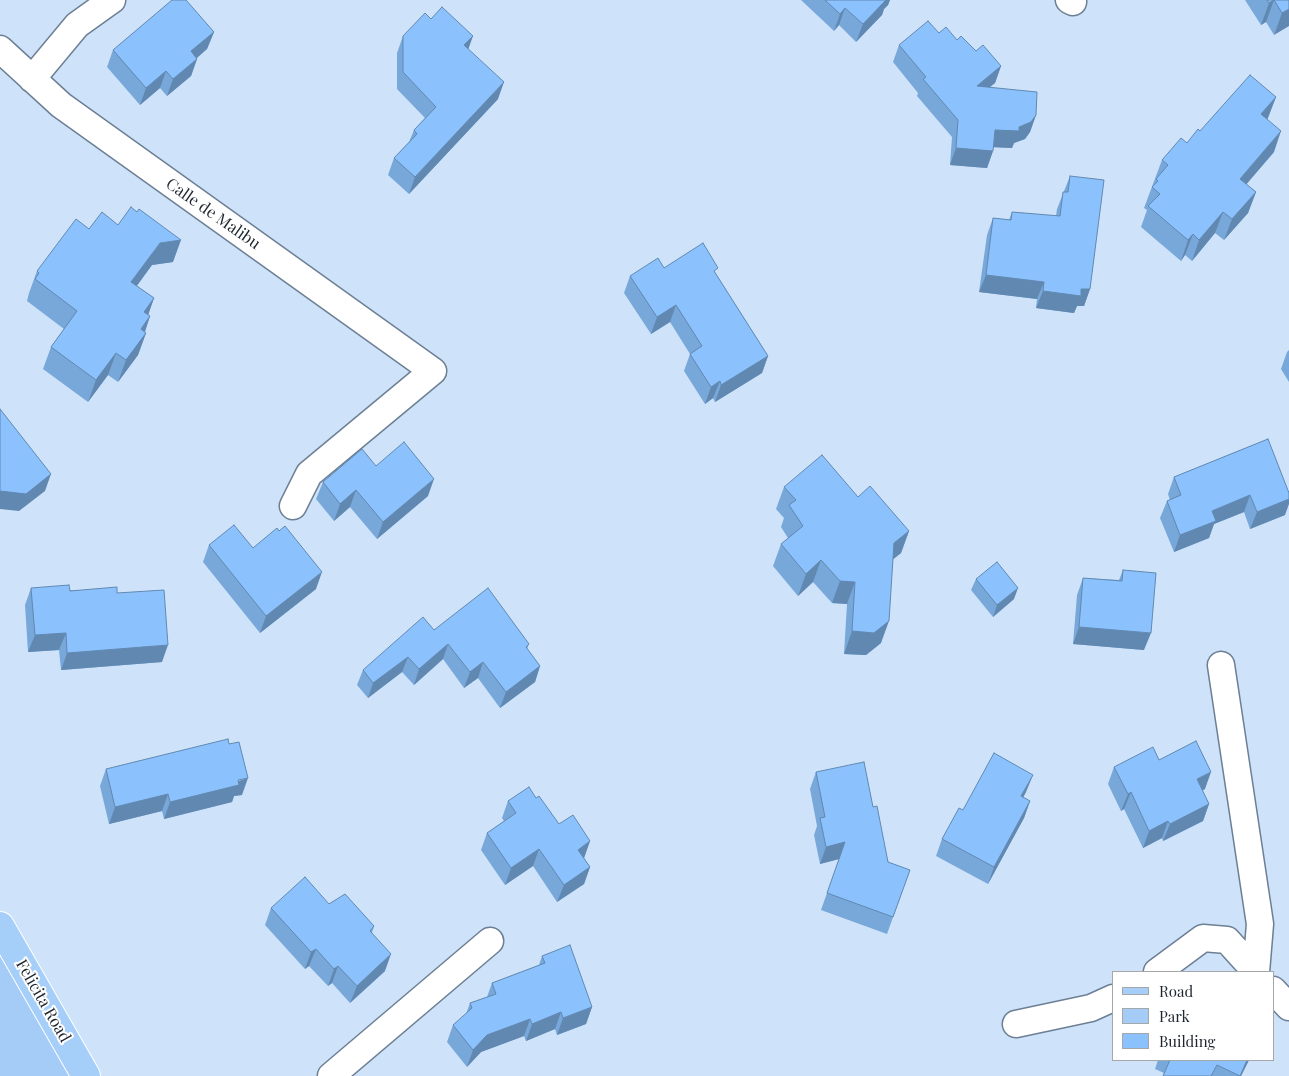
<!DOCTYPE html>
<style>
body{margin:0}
#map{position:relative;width:1289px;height:1076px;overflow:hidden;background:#cee3fa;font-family:"Playfair Display",serif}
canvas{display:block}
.legend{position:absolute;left:1112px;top:971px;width:162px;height:90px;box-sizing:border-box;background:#fff;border:1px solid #a5a8ab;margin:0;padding:6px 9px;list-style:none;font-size:15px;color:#1d252e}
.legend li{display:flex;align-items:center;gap:10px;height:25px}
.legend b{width:25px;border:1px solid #a5a8ab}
</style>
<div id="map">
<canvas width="1289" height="1076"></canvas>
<ul class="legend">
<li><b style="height:6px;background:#a5cef9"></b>Road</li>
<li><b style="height:14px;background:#a5ccf7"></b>Park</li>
<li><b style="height:14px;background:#8bc2fd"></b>Building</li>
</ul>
</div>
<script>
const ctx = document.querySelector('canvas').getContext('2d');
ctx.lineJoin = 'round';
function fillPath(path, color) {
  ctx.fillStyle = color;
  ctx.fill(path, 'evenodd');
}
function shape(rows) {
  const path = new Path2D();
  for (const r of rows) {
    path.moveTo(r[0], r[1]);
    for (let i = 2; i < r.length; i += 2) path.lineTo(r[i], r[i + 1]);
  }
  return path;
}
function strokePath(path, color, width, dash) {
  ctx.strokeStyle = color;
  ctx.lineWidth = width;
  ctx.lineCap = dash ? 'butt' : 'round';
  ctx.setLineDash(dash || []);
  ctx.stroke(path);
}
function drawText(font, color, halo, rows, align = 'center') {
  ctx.font = font + ' "Playfair Display",serif';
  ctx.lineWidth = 4;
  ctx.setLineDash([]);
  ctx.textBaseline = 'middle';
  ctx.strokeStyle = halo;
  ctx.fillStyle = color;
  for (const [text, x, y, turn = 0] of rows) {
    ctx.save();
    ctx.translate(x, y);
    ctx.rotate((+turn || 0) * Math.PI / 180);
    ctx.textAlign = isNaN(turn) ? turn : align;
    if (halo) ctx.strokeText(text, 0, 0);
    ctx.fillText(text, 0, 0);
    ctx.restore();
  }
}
const green = shape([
 [0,926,86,1076,0,1076]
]);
const minor = shape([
 [1069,0,1073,2],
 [0,49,61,105,433,371,309,474,293,506],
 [32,79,77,25,112,0],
 [1221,665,1260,924,1256,972],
 [1157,972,1203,938,1227,940,1256,972],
 [1273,990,1289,1007],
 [1016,1024,1091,1008,1113,998],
 [331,1076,490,941]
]);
const major = shape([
 [0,926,86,1076]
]);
const wall = shape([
 [801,0,890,0,888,5,884,9,882,15,856,42,839,25,834,31],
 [1245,0,1289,0,1274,35,1266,22,1261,25],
 [431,19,498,99,409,194,388,175,394,158,409,142,414,130,425,118,397,89,397,53,403,36],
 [214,32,207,49,197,58,197,59,191,76,167,96,160,88,140,105,107,67,113,50],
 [939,33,957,40,1001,66,995,83,990,87,1036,115,1030,132,1025,139,1014,143,1012,148,993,147,993,151,987,168,950,165,952,137,917,96,918,93,893,62,899,45],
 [1276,97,1267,119,1274,152,1246,184,1256,192,1248,213,1224,240,1215,233,1192,261,1185,255,1181,261,1141,227,1147,210,1144,208,1162,160,1187,143,1200,131],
 [1070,176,1090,289,1084,306,1077,306,1074,313,1036,308,1037,299,979,292,987,235,993,218,1009,220,1012,212,1056,216,1057,209],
 [89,229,173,262,152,265,137,286,154,298,148,315,150,316,145,332,146,333,138,355,118,382,108,375,88,402,43,369,51,347,64,329,27,301,29,293,37,271],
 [664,268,716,274,768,356,762,373,715,402,713,398,705,404,684,371,690,354,670,322,651,334,624,293,630,276],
 [1289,350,1289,382,1281,369,1287,352],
 [1268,439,1285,515,1250,529,1244,512,1214,524,1209,538,1174,552,1160,518,1167,501,1170,500,1168,494,1174,477],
 [376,466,428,496,377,539,350,507,334,521,316,499,323,482],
 [784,487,858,497,909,531,901,553,893,559,881,643,866,655,844,654,847,604,832,603,813,582,798,596,773,566,781,544,788,538,781,527,784,518,776,509],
 [209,545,253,548,316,589,260,633,203,562],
 [1123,570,1144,650,1073,644,1077,595,1083,578,1119,580],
 [976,579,1014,599,993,617,971,590],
 [31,588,117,593,162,662,61,670,59,650,28,652,25,605],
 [434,630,529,644,527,649,540,666,535,682,500,708,478,678,464,688,443,659,414,685,402,672,368,698,357,685,363,670],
 [1159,760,1205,789,1202,791,1209,804,1203,821,1163,841,1162,838,1143,848,1124,809,1121,811,1108,784,1114,767],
 [106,769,242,795,234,796,232,802,164,819,162,811,109,824,100,786],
 [816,772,873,807,888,862,910,870,887,934,821,910,839,859,820,864,814,835,817,826,810,789],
 [1026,792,1023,797,1030,801,1024,818,988,884,936,856,942,839,963,810],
 [536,798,559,824,590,841,584,858,590,867,584,884,557,902,533,866,505,885,481,850,487,833,504,821,502,818,508,801],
 [329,904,374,926,372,933,385,971,350,1003,332,983,328,986,309,966,305,969,265,925,271,908],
 [542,956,592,1007,586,1024,557,1035,555,1029,526,1041,524,1036,481,1052,467,1067,447,1042,453,1025,466,1014,470,1003,487,997,492,983,539,965],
 [1158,1060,1249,1060,1241,1076,1163,1076,1164,1073,1155,1069]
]);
const shadedWall = shape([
 [885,0,890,0,888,5,884,9,882,15,856,42,863,24],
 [1274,0,1266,22,1261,25,1269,3],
 [845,8,839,25,834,31,840,14],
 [1289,9,1289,26,1274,35,1282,13],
 [214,32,207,49,185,68,191,51],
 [473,36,467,53,464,45],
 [197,59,191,76,167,96,173,79],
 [1001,66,995,83,970,103,977,86],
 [166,71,160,88,140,105,146,88],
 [504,82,498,99,409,194,415,177],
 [1276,97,1268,118,1254,135,1261,114],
 [1036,115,1030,132,1025,139,1014,143,1012,148,989,147,995,130,1019,127],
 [1281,131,1274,152,1233,200,1240,179],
 [956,148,993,151,987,168,950,165],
 [1256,192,1248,213,1224,240,1232,219],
 [1223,212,1215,233,1192,261,1199,240],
 [1193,234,1185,255,1181,261,1188,240],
 [181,240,173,262,152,265,123,304,131,282,160,243],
 [986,275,1044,282,1037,299,979,292],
 [1081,289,1090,289,1084,306,1077,306,1074,313,1036,308,1043,291],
 [154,298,146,321,144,312],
 [676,305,670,322,651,334,657,317],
 [150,316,143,337,146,333,138,355,118,382,126,360,141,329],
 [116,353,108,375,88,402,96,380],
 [768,356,762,373,715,402,721,385],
 [720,381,713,398,705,404,711,387],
 [51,474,45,491,19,511,0,509,0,491],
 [434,479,428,496,377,539,383,522],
 [356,490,350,507,334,521,340,504],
 [1250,495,1244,512,1214,524,1209,538,1174,552,1180,535,1212,511],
 [1289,499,1289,504,1285,515,1250,529,1257,512],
 [909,531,901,553,886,565,894,543],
 [821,560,813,582,798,596,806,574],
 [322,572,316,589,260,633,266,616],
 [840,581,855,582,847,604,832,603],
 [1018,588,1014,599,993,617,997,605],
 [889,621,881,643,866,655,844,654,852,631],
 [1079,627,1151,633,1144,650,1073,644],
 [66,633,59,650,28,652,35,635],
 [448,644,443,659,414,685,419,669],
 [168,645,162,662,61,670,67,653],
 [408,657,402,672,368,698,373,683],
 [483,662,478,678,464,688,470,672],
 [540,666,535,682,500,708,506,692],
 [1211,772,1205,789,1190,796,1197,779],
 [1033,775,1026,792,1015,813,1021,796],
 [248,778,242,795,234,796,232,802,164,819,170,802],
 [1131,792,1124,809,1121,811,1128,794],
 [168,794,162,811,109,824,115,807],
 [1030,801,1024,818,988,884,994,867],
 [1209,804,1203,821,1163,841,1170,824],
 [1168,821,1162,838,1143,848,1149,831],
 [590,841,584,858,578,850],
 [845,842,839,859,820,864,826,847],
 [539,849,533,866,505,885,511,868],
 [590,867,584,884,557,902,564,885],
 [316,949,309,966,305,969,311,952],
 [391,954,385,971,350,1003,357,986],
 [338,966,332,983,328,986,334,969],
 [592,1007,586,1024,557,1035,563,1018],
 [561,1012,555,1029,526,1041,532,1024],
 [530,1019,524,1036,481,1052,467,1067,473,1050,487,1035],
 [1247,1060,1249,1060,1241,1076,1240,1076]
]);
const building = shape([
 [172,0,186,0,214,32,191,51,197,59,173,79,166,71,146,88,113,50,172,0],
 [825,0,886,0,863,24,845,8,840,14,825,0],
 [1267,0,1274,0,1269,3,1267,0],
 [1274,0,1289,0,1289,9,1282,13,1274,0],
 [442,7,473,36,464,45,504,82,415,177,394,158,417,134,414,130,436,107,403,72,403,36,425,13,431,19,442,7],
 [928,21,939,33,946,27,957,40,961,36,976,51,983,45,1001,66,977,86,1037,92,1036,115,1031,122,1019,127,1019,131,995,130,993,151,956,148,958,120,923,79,926,77,899,45,928,21],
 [1250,75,1276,97,1261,114,1281,131,1240,179,1256,192,1232,219,1223,212,1199,240,1193,234,1188,240,1148,206,1160,194,1152,187,1158,181,1156,179,1168,165,1162,160,1181,138,1187,143,1198,129,1200,131,1250,75],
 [1070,176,1104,180,1090,289,1081,289,1081,296,1043,291,1044,282,986,275,993,218,1011,220,1012,212,1060,216,1063,192,1068,192,1070,176],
 [131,207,137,212,139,209,181,240,160,243,131,282,154,298,144,312,150,316,141,329,146,333,126,360,116,353,96,380,51,347,77,311,35,279,39,273,37,271,76,219,89,229,102,212,118,225,131,207],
 [703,243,718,268,714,271,768,356,721,385,720,381,711,387,690,354,702,346,676,305,657,317,630,276,658,258,664,268,703,243],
 [0,409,51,474,26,494,0,491,0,409],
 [1268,439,1289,493,1289,499,1257,512,1250,495,1212,511,1216,521,1180,535,1167,501,1181,495,1174,477,1268,439],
 [404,442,434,479,383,522,356,490,340,504,323,482,362,449,376,466,404,442],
 [822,455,858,497,870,486,909,531,894,543,889,621,874,633,852,631,855,582,840,581,821,560,806,574,781,544,803,526,789,505,796,500,784,487,822,455],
 [234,525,253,548,277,528,279,531,285,526,322,572,266,616,209,545,234,525],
 [997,562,1018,588,997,605,976,579,997,562],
 [1123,570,1156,573,1151,633,1079,627,1083,578,1122,581,1123,570],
 [69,585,70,591,117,587,117,593,164,590,168,645,67,653,66,633,35,635,31,588,69,585],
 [488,588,529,644,526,647,540,666,506,692,483,662,470,672,448,644,419,669,408,657,373,683,363,670,423,617,434,630,488,588],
 [228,739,229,744,239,742,248,778,238,780,239,785,170,802,168,794,115,807,106,769,228,739],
 [1196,741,1211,772,1197,779,1209,804,1170,824,1168,821,1149,831,1131,792,1128,794,1114,767,1153,747,1159,760,1196,741],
 [994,753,1033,775,1021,796,1030,801,994,867,942,839,959,808,963,810,994,753],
 [864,762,873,807,877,806,888,862,910,870,893,917,827,893,845,842,826,847,820,818,825,817,816,772,864,762],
 [529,787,536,798,539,796,559,824,573,815,590,841,578,850,590,867,564,885,539,849,511,868,487,833,516,813,508,801,529,787],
 [305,877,329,904,345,894,374,926,370,931,391,954,357,986,338,966,334,969,316,949,311,952,271,908,305,877],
 [570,945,592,1007,563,1018,561,1012,532,1024,530,1019,487,1035,473,1050,453,1025,472,1008,470,1003,496,994,492,983,545,963,542,956,570,945],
 [1170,1060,1247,1060,1240,1076,1217,1065,1211,1076,1163,1076,1170,1060]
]);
const streetNames = [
 ["Calle de Malibu",213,214,35],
 ["Felicita Road",43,1001,60]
];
fillPath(green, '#a5ccf7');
strokePath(minor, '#6c7f94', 29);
strokePath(major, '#fff', 30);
strokePath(minor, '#fff', 26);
strokePath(major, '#a5cef9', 28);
fillPath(wall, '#78a7da');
fillPath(shadedWall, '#6188b1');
fillPath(building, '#8bc2fd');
strokePath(building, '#6188b1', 1);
drawText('16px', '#1d252e', '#fff', streetNames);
</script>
